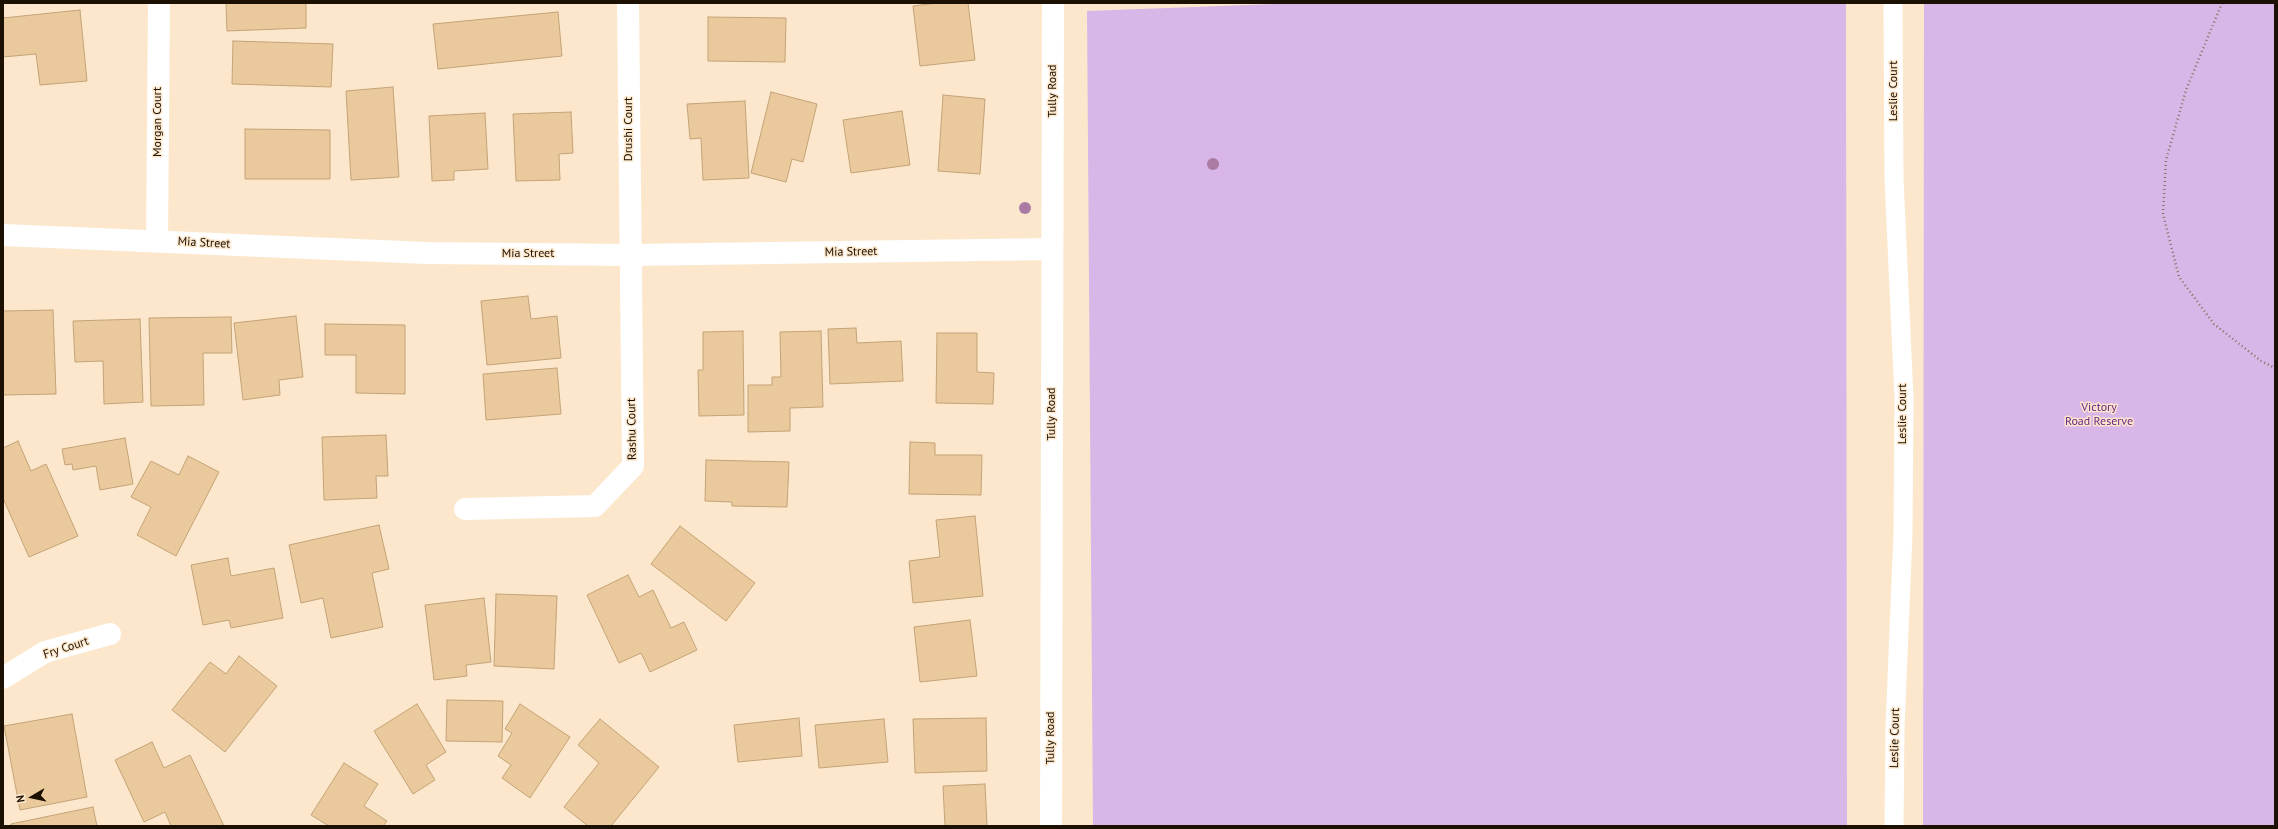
<!DOCTYPE html>
<style>
body{margin:0}
#map{position:relative;width:2278px;height:829px;overflow:hidden;background:#fce7cc;font-family:"PT Sans",sans-serif}
canvas{display:block}
.frame{position:absolute;inset:0;border:4px solid #1c1002;pointer-events:none}
.north{position:absolute;left:12px;top:777px;width:40px;height:40px;-webkit-text-stroke:3px #fce7cc;paint-order:stroke;rotate:261deg;font-size:11px;font-weight:700;line-height:16px;text-align:center;color:#1c1002}
.north::after{content:'';display:block;margin:auto;width:14px;height:18px;background:#1c1002;clip-path:polygon(50% 0,100% 100%,50% 72%,0 100%)}
</style>
<div id="map">
<canvas width="2278" height="829"></canvas>
<div class="frame"></div>
<div class="north">N</div>
</div>
<script>
const ctx = document.querySelector('canvas').getContext('2d');
ctx.lineJoin = 'round';
function fillPath(path, color) {
  ctx.fillStyle = color;
  ctx.fill(path, 'evenodd');
}
function shape(rows) {
  const path = new Path2D();
  for (const r of rows) {
    path.moveTo(r[0], r[1]);
    for (let i = 2; i < r.length; i += 2) path.lineTo(r[i], r[i + 1]);
  }
  return path;
}
function strokePath(path, color, width, dash) {
  ctx.strokeStyle = color;
  ctx.lineWidth = width;
  ctx.lineCap = dash ? 'butt' : 'round';
  ctx.setLineDash(dash || []);
  ctx.stroke(path);
}
function drawText(font, color, halo, rows, align = 'center') {
  ctx.font = font + ' "PT Sans",sans-serif';
  ctx.lineWidth = 3;
  ctx.setLineDash([]);
  ctx.textBaseline = 'middle';
  ctx.strokeStyle = halo;
  ctx.fillStyle = color;
  for (const [text, x, y, turn = 0] of rows) {
    ctx.save();
    ctx.translate(x, y);
    ctx.rotate((+turn || 0) * Math.PI / 180);
    ctx.textAlign = isNaN(turn) ? turn : align;
    if (halo) ctx.strokeText(text, 0, 0);
    ctx.fillText(text, 0, 0);
    ctx.restore();
  }
}
const green = shape([
 [1301,3,1846,3,1847,826,1093,826,1087,11],
 [1924,3,2275,3,2275,826,1923,826]
]);
const building = shape([
 [226,3,306,3,306,28,227,31,226,3],
 [937,3,968,3,975,60,920,66,913,6,937,3],
 [80,10,87,81,40,85,36,54,3,57,3,18,80,10],
 [558,12,562,56,438,69,433,24,558,12],
 [708,17,786,18,785,62,708,61,708,17],
 [233,41,333,44,331,87,232,84,233,41],
 [393,87,399,177,351,180,346,91,393,87],
 [771,92,817,104,803,162,792,159,786,182,751,173,771,92],
 [943,95,985,99,980,174,938,171,943,95],
 [745,101,749,178,703,180,701,138,690,139,687,104,745,101],
 [902,111,910,165,851,173,843,120,902,111],
 [571,112,573,153,559,154,560,180,516,181,513,114,571,112],
 [485,113,488,169,454,171,454,180,432,181,429,116,485,113],
 [245,129,330,130,330,179,245,179,245,129],
 [528,296,531,319,557,316,561,358,487,365,481,301,528,296],
 [53,310,56,394,3,395,3,311,53,310],
 [296,316,303,377,279,380,280,395,243,400,234,323,296,316],
 [231,317,232,353,203,353,204,405,151,406,149,318,231,317],
 [140,319,143,402,104,404,103,361,75,362,73,321,140,319],
 [325,324,405,325,405,394,356,393,356,355,325,355,325,324],
 [856,328,857,343,901,341,903,381,830,384,828,329,856,328],
 [743,331,744,415,699,416,698,370,703,370,703,332,743,331],
 [821,331,823,407,790,408,790,431,748,432,748,385,772,385,772,377,781,377,780,332,821,331],
 [937,333,977,333,977,372,994,373,993,404,936,403,937,333],
 [557,368,561,414,486,420,483,374,557,368],
 [386,435,388,476,376,476,377,498,324,500,322,437,386,435],
 [125,438,133,484,100,490,96,466,73,470,72,464,65,465,62,449,125,438],
 [18,441,31,471,46,464,78,536,29,557,3,498,3,448,18,441],
 [910,442,935,443,935,455,982,455,981,495,909,494,910,442],
 [188,456,219,472,176,556,137,535,151,507,131,497,151,461,179,475,188,456],
 [706,460,789,462,787,507,732,506,732,502,705,501,706,460],
 [975,516,983,596,913,603,909,561,940,557,936,520,975,516],
 [379,525,389,569,372,573,383,627,331,638,323,598,301,603,289,545,379,525],
 [680,526,755,583,726,621,651,564,680,526],
 [228,558,231,576,274,568,283,618,231,628,229,620,203,625,191,565,228,558],
 [628,575,639,597,653,590,671,628,684,622,697,650,650,672,641,653,619,663,587,595,628,575],
 [496,594,557,596,554,669,494,666,496,594],
 [484,598,491,662,466,665,467,676,434,680,425,605,484,598],
 [970,620,977,676,920,682,914,627,970,620],
 [239,656,277,686,225,752,172,710,210,662,226,674,239,656],
 [447,700,503,701,502,742,446,741,447,700],
 [417,704,446,752,426,765,435,780,413,794,374,731,417,704],
 [520,704,570,737,530,798,502,778,511,765,498,756,512,733,505,729,520,704],
 [72,714,87,797,20,810,4,726,72,714],
 [799,718,802,756,738,762,734,725,799,718],
 [986,718,987,771,915,773,913,719,986,718],
 [600,719,659,767,611,826,588,826,564,807,599,763,578,745,600,719],
 [884,719,888,762,819,768,815,725,884,719],
 [152,742,164,768,190,755,224,826,171,826,165,812,144,822,115,760,152,742],
 [344,763,378,784,364,806,387,821,383,826,329,826,311,815,344,763],
 [985,784,987,826,945,826,943,786,985,784],
 [93,807,97,826,11,826,11,824,93,807]
]);
const path = shape([
 [2222,3,2186,90,2166,160,2163,214,2179,277,2214,324,2261,361,2275,368]
]);
const lane = shape([
 [1893,3,1894,179,1904,398,1903,533,1895,728,1894,826]
]);
const street = shape([
 [3,235,427,253,630,255,1052,249],
 [157,241,159,3],
 [465,509,595,506,633,466,628,3],
 [3,678,45,652,110,634],
 [1051,826,1053,3]
]);
const trees = [
 [1213,164],
 [1025,208]
];
const streetNames = [
 ["Tully Road",1053,91,-90],
 ["Leslie Court",1894,91,-90],
 ["Morgan Court",158,122,-90],
 ["Drushi Court",629,129,-90],
 ["Mia Street",204,243,3],
 ["Mia Street",851,252,-1],
 ["Mia Street",528,254],
 ["Tully Road",1052,414,-90],
 ["Leslie Court",1903,414,-90],
 ["Rashu Court",632,429,-91],
 ["Fry Court",66,648,-18],
 ["Tully Road",1051,738,-90],
 ["Leslie Court",1895,738,-89]
];
const parkNames = [
 ["Victory",2099,408],
 ["Road Reserve",2099,422]
];
fillPath(green, '#d8b6e8');
fillPath(building, '#eac99c');
strokePath(building, '#c3a377', 1);
strokePath(path, '#857561', 2.5, [1, 3]);
strokePath(lane, '#fff', 19);
strokePath(street, '#fff', 22);
ctx.fillStyle = '#ab7ba3';
for (const [x, y] of trees) {
  ctx.beginPath();
  ctx.arc(x, y, 6, 0, 2 * Math.PI);
  ctx.fill();
}
drawText('12px', '#1c1002', '#fce7cc', streetNames);
drawText('12px', '#682382', '#fce7cc', parkNames);
</script>
